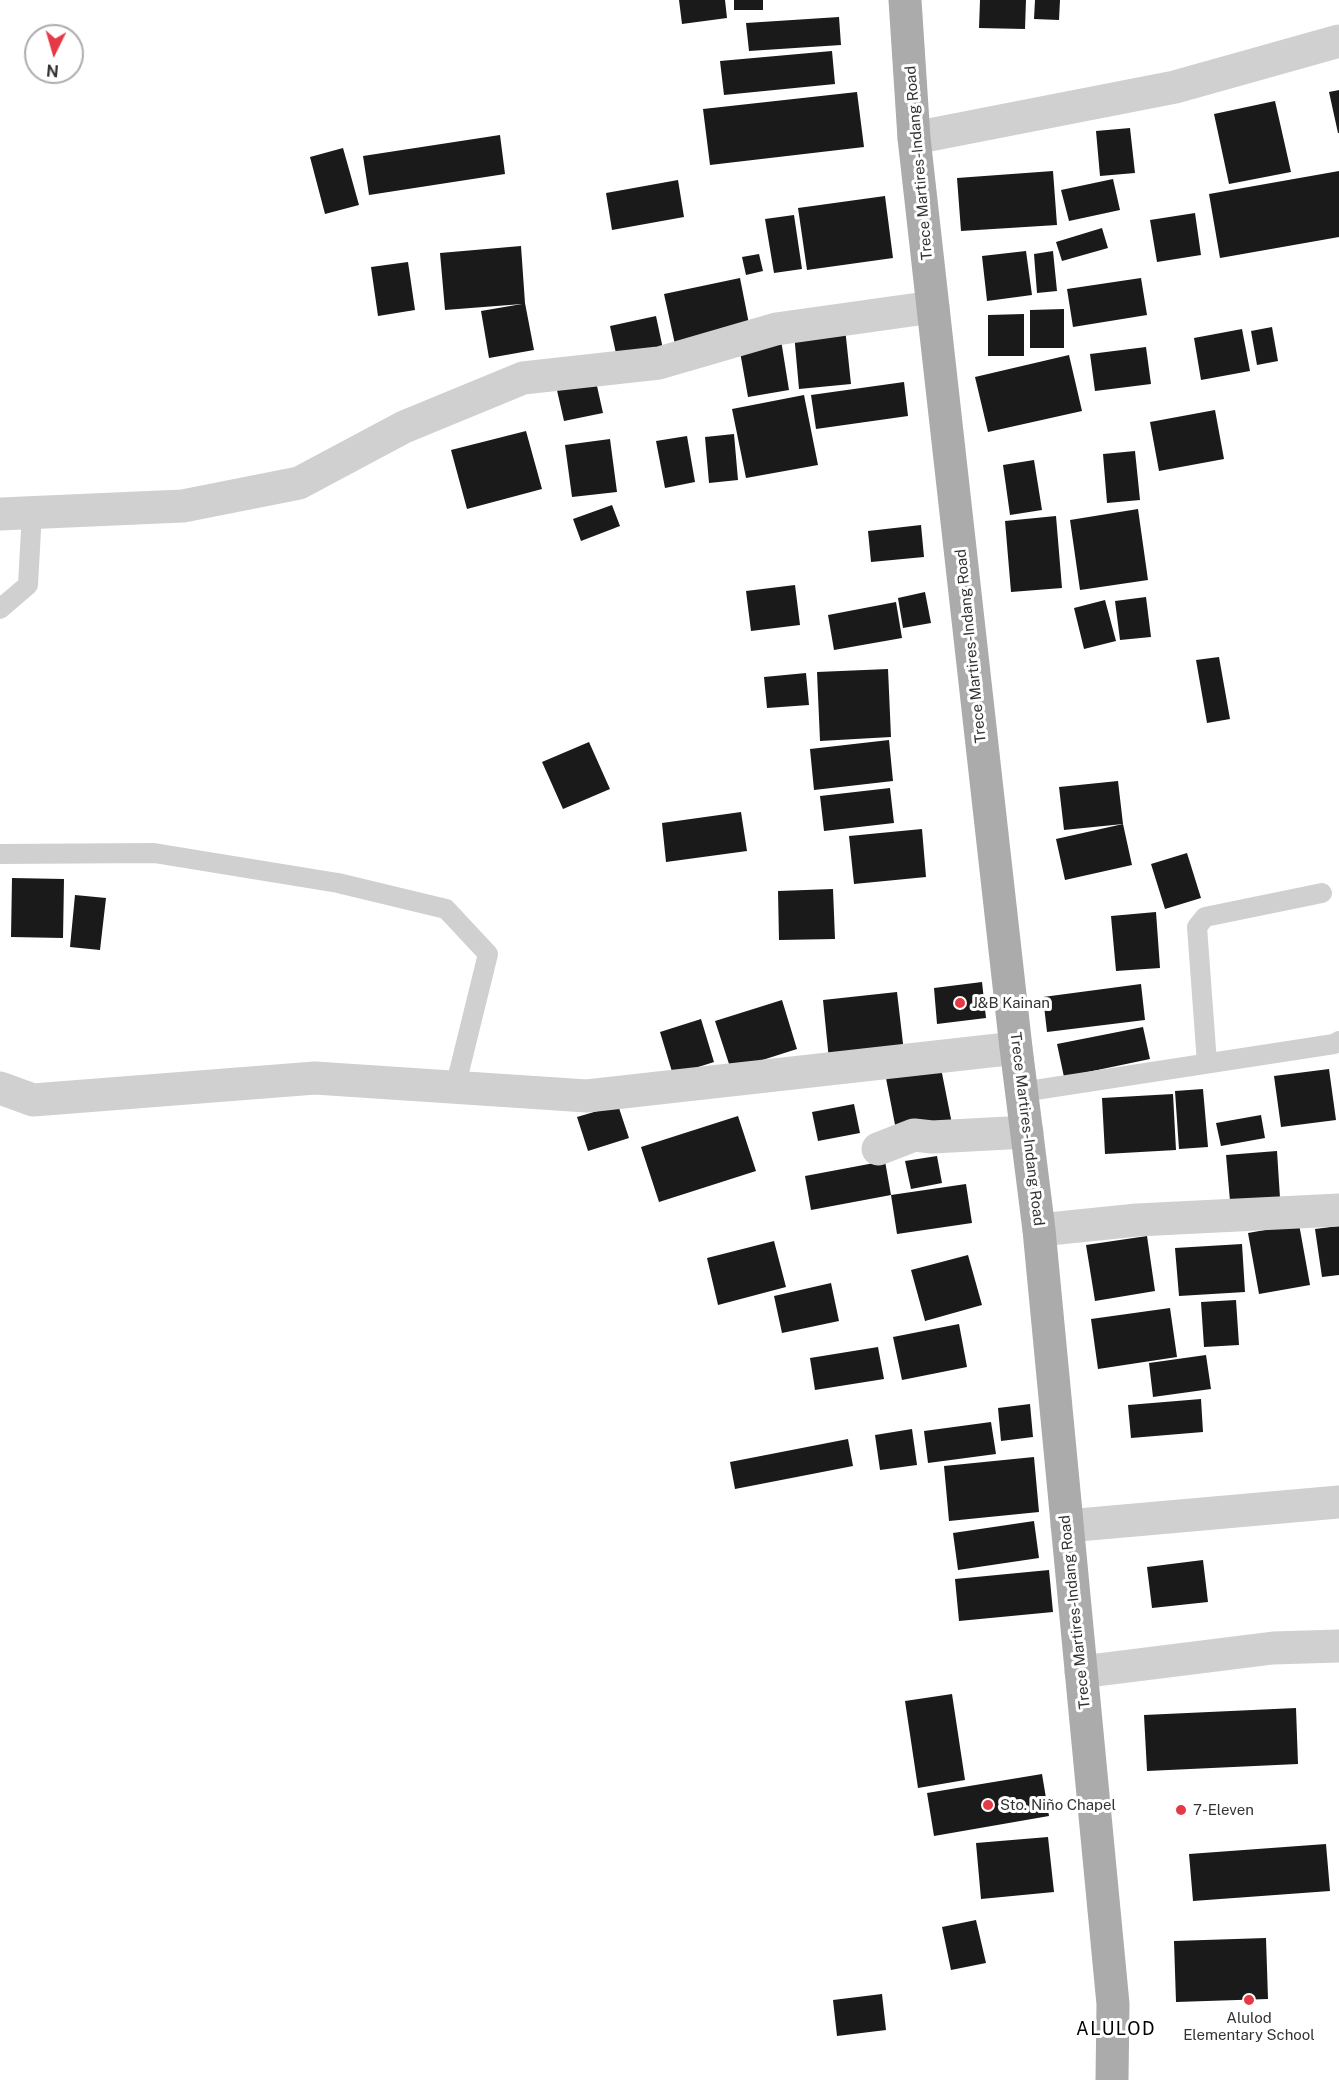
<!DOCTYPE html>
<meta charset="utf-8">
<style>
body{margin:0}
#map{position:relative;width:1339px;height:2080px;overflow:hidden;background:#fff;font-family:"Public Sans",sans-serif}
canvas{display:block}
.north{position:absolute;left:24px;top:24px;width:60px;height:60px;box-sizing:border-box;background:#fff;border:2px solid #adadad;border-radius:50%;rotate:185deg;font-size:16px;font-weight:700;line-height:24px;text-align:center;color:#333}
.north::after{content:'';display:block;margin:auto;width:21px;height:27px;background:#e63946;clip-path:polygon(50% 0,100% 100%,50% 72%,0 100%)}
</style>
<div id="map">
<canvas width="1339" height="2080"></canvas>
<div class="north">N</div>
</div>
<script>
const ctx = document.querySelector('canvas').getContext('2d');
ctx.lineJoin = 'round';
function fillPath(path, color) {
  ctx.fillStyle = color;
  ctx.fill(path, 'evenodd');
}
function shape(rows) {
  const path = new Path2D();
  for (const r of rows) {
    path.moveTo(r[0], r[1]);
    for (let i = 2; i < r.length; i += 2) path.lineTo(r[i], r[i + 1]);
  }
  return path;
}
function strokePath(path, color, width, dash) {
  ctx.strokeStyle = color;
  ctx.lineWidth = width;
  ctx.lineCap = dash ? 'butt' : 'round';
  ctx.setLineDash(dash || []);
  ctx.stroke(path);
}
function drawText(font, color, halo, rows, align = 'center') {
  ctx.font = font + ' "Public Sans",sans-serif';
  ctx.lineWidth = 6;
  ctx.setLineDash([]);
  ctx.textBaseline = 'middle';
  ctx.strokeStyle = halo;
  ctx.fillStyle = color;
  for (const [text, x, y, turn = 0] of rows) {
    ctx.save();
    ctx.translate(x, y);
    ctx.rotate((+turn || 0) * Math.PI / 180);
    ctx.textAlign = isNaN(turn) ? turn : align;
    if (halo) ctx.strokeText(text, 0, 0);
    ctx.fillText(text, 0, 0);
    ctx.restore();
  }
}
const building = shape([
 [679,0,725,0,727,18,682,24],
 [734,0,763,0,763,10,734,10],
 [980,0,1026,0,1025,29,979,28],
 [1035,0,1060,0,1059,20,1034,19],
 [839,17,841,45,749,51,746,23],
 [832,51,835,84,724,95,720,61],
 [1339,90,1339,133,1338,133,1329,92],
 [857,92,864,147,710,165,703,109],
 [1275,101,1291,172,1229,184,1214,114],
 [1130,128,1135,173,1100,176,1096,131],
 [500,135,505,174,369,195,363,156],
 [343,148,359,205,325,214,310,157],
 [1053,171,1057,225,961,231,957,178],
 [1339,171,1339,237,1220,258,1209,194],
 [1113,179,1120,210,1069,221,1061,190],
 [678,180,684,217,612,230,606,193],
 [885,196,893,258,807,270,798,208],
 [1195,213,1201,255,1157,262,1150,220],
 [794,215,802,269,774,273,765,219],
 [1102,228,1108,248,1062,261,1056,242],
 [521,246,525,303,534,350,489,358,481,311,522,304,445,310,440,253],
 [1026,251,1032,295,987,301,982,256],
 [1053,251,1057,291,1037,293,1034,254],
 [759,254,763,271,746,275,742,257],
 [408,262,415,310,378,316,371,267],
 [740,278,751,334,676,349,664,294],
 [1141,278,1147,315,1073,327,1067,289],
 [1064,309,1064,348,1030,348,1030,310],
 [1024,314,1024,356,988,356,988,315],
 [656,316,663,349,617,358,610,326],
 [1272,327,1278,361,1257,365,1251,331],
 [845,328,851,384,799,389,794,333],
 [1242,329,1250,371,1201,380,1194,338],
 [781,340,789,390,748,397,739,346],
 [1146,347,1151,384,1095,391,1090,354],
 [1069,355,1082,411,988,432,975,377],
 [595,377,603,413,564,421,556,386],
 [904,382,908,416,816,429,811,395],
 [804,395,818,465,746,478,732,409],
 [1215,410,1224,459,1159,471,1150,422],
 [526,431,542,489,467,509,451,450],
 [734,434,738,480,709,483,705,437],
 [687,436,695,482,665,488,656,441],
 [610,439,617,492,572,497,565,445],
 [1135,451,1140,500,1107,503,1103,454],
 [1034,460,1042,510,1010,515,1003,465],
 [612,505,620,526,581,541,573,519],
 [1138,509,1148,580,1080,590,1070,520],
 [1056,516,1062,588,1011,592,1005,521],
 [921,525,924,557,871,562,868,531],
 [795,585,800,625,751,631,746,591],
 [925,592,931,623,903,628,898,598],
 [1146,597,1151,637,1120,640,1115,601],
 [1105,600,1116,641,1084,649,1074,608],
 [896,602,902,638,834,650,828,615],
 [1219,657,1230,719,1207,723,1196,660],
 [888,669,891,737,820,741,817,672],
 [806,673,809,705,767,708,764,677],
 [889,740,893,781,814,790,810,749],
 [589,742,610,789,563,809,542,762],
 [1118,781,1123,824,1064,830,1059,787],
 [890,788,894,823,824,831,820,796],
 [741,812,747,851,666,862,662,823],
 [1123,824,1132,865,1065,880,1056,839],
 [922,829,926,877,854,884,849,836],
 [1187,853,1201,898,1165,909,1151,864],
 [12,878,64,879,63,938,11,937],
 [833,889,835,939,779,940,778,891],
 [75,895,106,898,100,950,70,947],
 [1156,912,1160,968,1116,971,1111,916],
 [982,982,986,1018,937,1024,934,988],
 [1141,984,1145,1020,1047,1032,1043,997],
 [897,992,904,1052,829,1060,823,1000],
 [782,1000,797,1049,731,1070,715,1021],
 [701,1019,714,1062,673,1075,660,1032],
 [1143,1027,1150,1059,1064,1077,1057,1044],
 [939,1058,952,1124,897,1135,884,1068],
 [1329,1069,1336,1120,1281,1127,1274,1076],
 [1203,1089,1208,1147,1179,1149,1175,1091],
 [1173,1094,1176,1150,1105,1154,1102,1098],
 [854,1104,860,1133,818,1141,812,1112],
 [618,1105,629,1138,588,1151,577,1117],
 [1261,1115,1265,1138,1221,1146,1216,1123],
 [738,1116,756,1171,659,1202,641,1147],
 [1277,1151,1280,1198,1230,1201,1226,1155],
 [937,1156,942,1183,911,1189,905,1161],
 [885,1161,891,1195,811,1210,805,1176],
 [966,1184,972,1223,897,1234,891,1195],
 [1299,1224,1310,1285,1259,1294,1248,1233],
 [1339,1226,1339,1275,1322,1277,1315,1229],
 [1147,1236,1155,1291,1095,1301,1086,1245],
 [774,1241,786,1287,718,1305,707,1258],
 [1242,1244,1245,1292,1179,1296,1175,1248],
 [968,1255,982,1305,925,1321,911,1270],
 [831,1283,839,1321,782,1333,774,1296],
 [1236,1300,1239,1345,1204,1347,1201,1302],
 [1170,1308,1177,1357,1098,1369,1091,1319],
 [959,1324,967,1367,902,1380,893,1337],
 [878,1347,884,1379,815,1390,810,1358],
 [1206,1355,1211,1389,1153,1397,1149,1363],
 [1201,1399,1203,1432,1131,1438,1128,1405],
 [1030,1404,1033,1437,1001,1441,998,1408],
 [991,1422,996,1454,928,1463,924,1431],
 [912,1429,917,1465,880,1470,875,1435],
 [848,1439,853,1466,735,1489,730,1462],
 [1034,1457,1039,1512,949,1521,944,1466],
 [1034,1521,1039,1558,958,1570,953,1533],
 [1203,1560,1208,1602,1152,1608,1147,1567],
 [1049,1570,1053,1612,959,1621,955,1579],
 [952,1694,965,1780,918,1788,905,1701],
 [1296,1708,1298,1764,1147,1771,1144,1715],
 [1042,1774,1049,1816,934,1836,927,1793],
 [1048,1837,1054,1892,981,1899,976,1843],
 [1326,1844,1330,1891,1193,1901,1189,1854],
 [976,1920,986,1963,951,1970,942,1927],
 [1266,1938,1268,1999,1176,2002,1174,1941],
 [882,1994,886,2030,837,2036,833,2000]
]);
const lane = shape([
 [0,609,28,585,32,512],
 [0,854,154,853,338,883,446,909,488,954,455,1088],
 [1207,1063,1197,927,1205,917,1322,893],
 [1022,1092,1334,1044,1339,1041]
]);
const street = shape([
 [914,138,1175,87,1339,41],
 [0,514,183,506,299,483,404,427,523,378,659,363,776,329,933,307],
 [0,1088,33,1100,315,1078,587,1096,1016,1048],
 [878,1149,914,1135,932,1137,1027,1132],
 [1039,1230,1137,1220,1339,1210],
 [1067,1526,1339,1502],
 [1081,1672,1273,1648,1339,1646]
]);
const primary = shape([
 [905,0,914,138,1016,1048,1039,1230,1113,2004,1112,2080]
]);
const markers = [
 [960,1003,6,"#e63946"],
 [988,1805,6,"#e63946"],
 [1181,1810,6,"#e63946"],
 [1249,2000,6,"#e63946"]
];
const streetNames = [
 ["Trece Martires-Indang Road",919,163,-95],
 ["Trece Martires-Indang Road",971,646,-96],
 ["Trece Martires-Indang Road",1027,1129,83],
 ["Trece Martires-Indang Road",1075,1612,-96]
];
const poiNames = [
 ["J&B Kainan",972,1003],
 ["Sto. Niño Chapel",1000,1805],
 ["7-Eleven",1193,1810],
 ["Alulod",1249,2018,"center"],
 ["Elementary School",1249,2035,"center"]
];
const quarterNames = [
 ["ALULOD",1116,2029]
];
fillPath(building, '#1a1a1a');
strokePath(lane, '#d0d0d0', 20);
strokePath(street, '#d0d0d0', 33);
strokePath(primary, '#ababab', 33);
for (const [x, y, r, color] of markers) {
  const dot = new Path2D();
  dot.arc(x, y, r, 0, 2 * Math.PI);
  ctx.fillStyle = color;
  ctx.fill(dot);
  strokePath(dot, '#fff', 2);
}
drawText('15px', '#333', '#fff', streetNames);
drawText('15px', '#333', '#fff', poiNames, 'left');
ctx.letterSpacing = '1.5px';
drawText('18px', '#000', '#fff', quarterNames);
ctx.letterSpacing = '0px';
</script>
